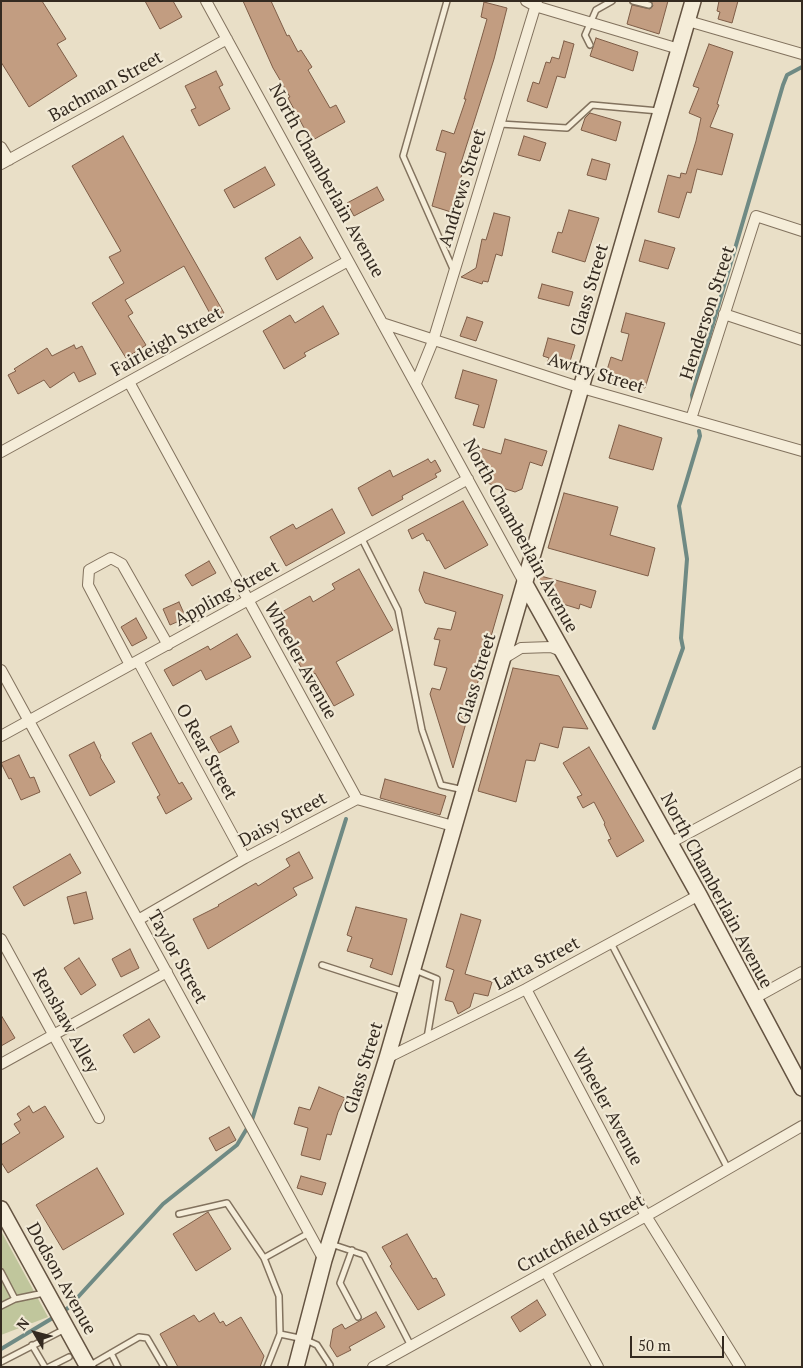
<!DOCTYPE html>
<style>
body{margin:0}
#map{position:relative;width:803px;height:1368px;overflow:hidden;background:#e9dfc7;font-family:"PT Serif",serif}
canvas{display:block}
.frame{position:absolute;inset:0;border:2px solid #342a20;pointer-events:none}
.north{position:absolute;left:10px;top:1308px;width:50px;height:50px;-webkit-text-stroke:4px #f1e9d5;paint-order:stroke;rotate:307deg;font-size:14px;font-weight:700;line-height:20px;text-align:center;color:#342a20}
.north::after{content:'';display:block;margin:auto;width:18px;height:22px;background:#342a20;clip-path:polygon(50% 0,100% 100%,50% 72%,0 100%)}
.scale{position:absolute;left:630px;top:1336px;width:94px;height:22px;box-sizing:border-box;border:2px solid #342a20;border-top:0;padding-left:6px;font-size:15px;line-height:18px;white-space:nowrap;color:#342a20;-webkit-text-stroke:4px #f1e9d5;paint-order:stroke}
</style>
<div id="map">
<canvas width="803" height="1368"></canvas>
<div class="frame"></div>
<div class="north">N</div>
<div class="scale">50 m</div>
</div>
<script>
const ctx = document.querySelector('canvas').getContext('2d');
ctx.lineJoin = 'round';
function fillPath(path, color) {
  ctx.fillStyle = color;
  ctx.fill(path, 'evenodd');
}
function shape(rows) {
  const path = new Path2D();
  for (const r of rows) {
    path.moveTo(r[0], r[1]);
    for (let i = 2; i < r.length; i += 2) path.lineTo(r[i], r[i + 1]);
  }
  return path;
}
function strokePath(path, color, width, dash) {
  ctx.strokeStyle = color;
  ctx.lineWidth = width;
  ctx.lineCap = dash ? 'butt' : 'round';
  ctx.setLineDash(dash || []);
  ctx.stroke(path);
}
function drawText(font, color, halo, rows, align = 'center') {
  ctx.font = font + ' "PT Serif",serif';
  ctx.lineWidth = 4.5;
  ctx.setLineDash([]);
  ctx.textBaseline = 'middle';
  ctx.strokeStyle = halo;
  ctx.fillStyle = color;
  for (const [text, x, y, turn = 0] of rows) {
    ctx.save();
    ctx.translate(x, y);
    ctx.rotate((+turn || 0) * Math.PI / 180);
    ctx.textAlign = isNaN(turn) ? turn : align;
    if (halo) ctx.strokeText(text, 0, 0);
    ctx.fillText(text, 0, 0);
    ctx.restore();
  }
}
const green = shape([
 [1,1231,48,1317,1,1335]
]);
const stream = shape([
 [693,402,692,395,783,85,787,75,802,67],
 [654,728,683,648,681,638,687,559,679,506,700,436,699,431],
 [62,1312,68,1308,163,1204,237,1145,252,1120,346,819],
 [1,1349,56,1316]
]);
const building = shape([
 [1,1,42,1,66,39,57,44,77,76,29,107,1,62,1,1],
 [145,1,173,1,182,17,160,29,145,1],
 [243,1,271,1,287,36,289,35,298,52,301,50,312,67,308,70,330,108,336,105,345,122,311,141,288,98,290,97,273,68,243,1],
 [651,1,668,1,659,34,627,24,632,5,650,9,653,6,651,1],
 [719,1,738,1,732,23,718,19,720,12,717,11,719,1],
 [484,2,507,8,494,59,460,166,464,167,451,212,432,206,446,153,436,150,442,130,454,134,466,99,464,99,487,19,481,17,484,2],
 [596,38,638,52,633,71,590,56,596,38],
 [564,41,574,44,565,78,557,76,547,108,527,101,533,82,539,84,546,62,550,63,552,57,559,59,564,41],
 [709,44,733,52,717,104,719,105,710,127,733,134,722,175,697,169,691,193,687,192,679,218,658,212,668,175,680,178,681,173,686,174,696,141,701,118,689,113,699,88,693,86,709,44],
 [216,71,223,85,219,87,230,109,199,126,191,110,196,108,185,86,216,71],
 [590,113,621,122,616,141,581,130,585,118,590,113],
 [123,136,224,313,213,319,184,266,125,300,133,313,128,316,146,345,126,358,92,303,124,283,109,257,121,251,72,166,123,136],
 [524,136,546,143,540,161,518,155,524,136],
 [592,159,610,164,606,180,587,175,592,159],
 [265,167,275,185,234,208,224,190,265,167],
 [377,187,384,200,354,216,347,203,377,187],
 [569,210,599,218,585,262,552,252,558,232,562,233,569,210],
 [494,213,510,217,502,256,496,254,488,282,483,281,482,284,461,277,476,268,482,239,486,240,494,213],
 [300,237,313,258,277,280,265,258,300,237],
 [645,240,675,248,668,269,639,261,645,240],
 [542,284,573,292,569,306,538,298,542,284],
 [323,306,339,334,304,353,306,356,284,369,263,331,290,315,295,323,323,306],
 [626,313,665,323,645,388,624,382,623,387,598,380,601,368,607,370,611,357,622,361,629,334,621,332,626,313],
 [467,317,483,322,476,341,460,336,467,317],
 [548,338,575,345,568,368,547,363,549,358,543,356,548,338],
 [74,345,76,349,82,346,96,374,79,382,74,372,50,388,44,380,18,394,8,375,16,371,14,369,47,348,52,356,74,345],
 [463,370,497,380,484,428,473,425,479,405,455,398,463,370],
 [619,425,662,438,653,470,609,458,619,425],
 [505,439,547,451,542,466,530,462,522,489,515,492,484,482,475,465,480,448,501,454,505,439],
 [428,459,431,463,435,460,441,471,435,474,437,477,402,496,403,499,372,516,358,488,390,470,393,477,428,459],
 [564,493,618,507,610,535,655,548,648,576,548,548,564,493],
 [463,501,488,545,445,569,429,540,427,541,423,533,412,539,408,530,463,501],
 [332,509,345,533,286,566,270,537,293,524,296,529,332,509],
 [209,561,216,573,192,586,185,575,209,561],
 [359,569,393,630,336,662,354,695,334,706,315,673,307,678,273,617,310,596,313,602,335,589,332,584,359,569],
 [424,572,503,595,453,768,430,694,432,688,440,690,447,668,434,665,440,640,434,639,438,628,451,630,456,612,425,603,419,590,424,572],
 [537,575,596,591,591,608,580,604,579,609,550,600,537,575],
 [179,602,186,618,170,625,163,609,179,602],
 [136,618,147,638,132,646,121,627,136,618],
 [237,634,251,657,206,680,201,670,173,686,164,670,208,646,210,650,237,634],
 [513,668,559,676,588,729,563,727,558,748,540,743,535,761,526,760,516,802,478,791,513,668],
 [231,726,239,742,219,753,210,737,231,726],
 [151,733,179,784,182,782,192,799,166,814,157,797,160,795,132,743,151,733],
 [94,742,101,756,100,757,115,782,90,796,69,755,94,742],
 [589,747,644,841,617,857,608,840,611,839,604,824,605,823,594,802,583,808,577,797,582,795,563,763,589,747],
 [19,755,30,778,34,777,40,792,21,800,11,778,9,779,1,763,19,755],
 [385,779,446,796,440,815,380,798,385,779],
 [299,852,313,878,293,888,297,895,208,949,193,919,219,906,218,905,256,883,258,886,290,866,286,859,299,852],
 [70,854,81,873,24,906,13,887,70,854],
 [86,892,93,919,74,924,67,897,86,892],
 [356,907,407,919,392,975,370,967,373,959,347,951,352,937,347,935,356,907],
 [461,914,481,920,465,974,492,982,488,996,474,993,470,1007,458,1014,453,1002,445,1000,454,970,446,967,461,914],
 [130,949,139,968,121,977,112,959,130,949],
 [79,958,96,985,81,995,64,968,79,958],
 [1,1015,15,1038,1,1046,1,1015],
 [149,1019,160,1037,134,1053,123,1035,149,1019],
 [319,1087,345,1098,338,1112,331,1135,327,1134,320,1160,301,1155,308,1128,294,1124,299,1107,310,1110,319,1087],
 [29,1106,33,1113,45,1106,64,1137,8,1173,1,1162,1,1145,20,1133,14,1124,21,1120,17,1114,29,1106],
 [229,1127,236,1140,216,1151,209,1138,229,1127],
 [97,1168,124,1214,63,1250,36,1205,97,1168],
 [301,1176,326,1183,322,1195,297,1188,301,1176],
 [208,1212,231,1249,196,1271,173,1234,208,1212],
 [407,1234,433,1279,436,1278,445,1295,418,1310,390,1266,392,1264,382,1247,407,1234],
 [537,1300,546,1315,520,1332,511,1317,537,1300],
 [376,1312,385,1327,349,1347,351,1350,337,1357,330,1346,333,1329,342,1324,345,1329,376,1312],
 [214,1313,220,1323,223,1321,226,1326,241,1317,264,1356,260,1367,178,1367,160,1334,194,1315,199,1322,214,1313]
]);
const lane = shape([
 [447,1,403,156,453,269],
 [633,1,649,5],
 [590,45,585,35,596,10,612,1],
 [500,124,567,128,592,105,659,111],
 [362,539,398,610,422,730,441,785,464,790],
 [611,943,728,1169],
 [322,965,405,992],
 [415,970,437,979,427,1038],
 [179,1214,227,1203,264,1258],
 [331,1244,364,1255,411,1346],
 [352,1250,340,1283,358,1317],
 [1,1272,15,1299],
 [1,1306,15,1299,44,1293],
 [280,1334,304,1339,317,1345,330,1365,329,1367],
 [32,1345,45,1367],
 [111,1353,118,1367],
 [1,1362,65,1329],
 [89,1366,139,1337,147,1338,164,1367],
 [49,1367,69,1357],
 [267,1367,280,1334,279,1296,264,1258,309,1233]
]);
const street = shape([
 [206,1,525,584],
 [526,1,535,6,679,49],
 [688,21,802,54],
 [1,147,9,160],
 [1,164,227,39],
 [724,314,802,340],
 [382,323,582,388,802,451],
 [129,382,357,799],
 [416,383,433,341,537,1],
 [691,419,756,216,802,231],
 [1,452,348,261],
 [503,659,521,648,551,647,563,652],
 [138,661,245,858],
 [130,665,88,585,89,570,111,558,122,564,168,645],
 [1,670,324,1260],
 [1,736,468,479],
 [670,843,802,772],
 [138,920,245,858,357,799,453,826],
 [1,939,99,1118],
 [526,989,646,1216,740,1367],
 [753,999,802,972],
 [387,1058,526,989,699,895],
 [1,1064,167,972],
 [546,1272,598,1367],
 [373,1367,655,1211,802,1126]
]);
const secondary = shape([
 [525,584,699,895,802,1088],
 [1,1209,88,1367],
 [296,1367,324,1260,387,1058,693,1]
]);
const streetNames = [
 ["Bachman Street",106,87,-29],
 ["North Chamberlain Avenue",326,181,61],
 ["Andrews Street",463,188,-73],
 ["Glass Street",590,290,-74],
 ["Henderson Street",708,313,-72],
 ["Fairleigh Street",167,342,-29],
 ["Awtry Street",596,374,17],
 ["North Chamberlain Avenue",520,536,61],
 ["Appling Street",227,594,-29],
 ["Wheeler Avenue",300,661,61],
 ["Glass Street",477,679,-73],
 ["O Rear Street",206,752,61],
 ["Daisy Street",283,820,-28],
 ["North Chamberlain Avenue",716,891,62],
 ["Taylor Street",177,957,61],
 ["Latta Street",537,964,-28],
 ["Renshaw Alley",65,1021,61],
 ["Glass Street",364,1068,-73],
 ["Wheeler Avenue",607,1107,62],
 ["Crutchfield Street",581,1234,-29],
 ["Dodson Avenue",61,1279,61]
];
fillPath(green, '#c0c69c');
strokePath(stream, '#6f8a84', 4);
fillPath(building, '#c29d81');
strokePath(building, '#7e5d47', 1);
strokePath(lane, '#82725e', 8);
strokePath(street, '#82725e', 12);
strokePath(secondary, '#645341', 18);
strokePath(lane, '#f5edd9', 5);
strokePath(street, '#f5edd9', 10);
strokePath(secondary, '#f5edd9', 15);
drawText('18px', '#342a20', '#f1e9d5', streetNames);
</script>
